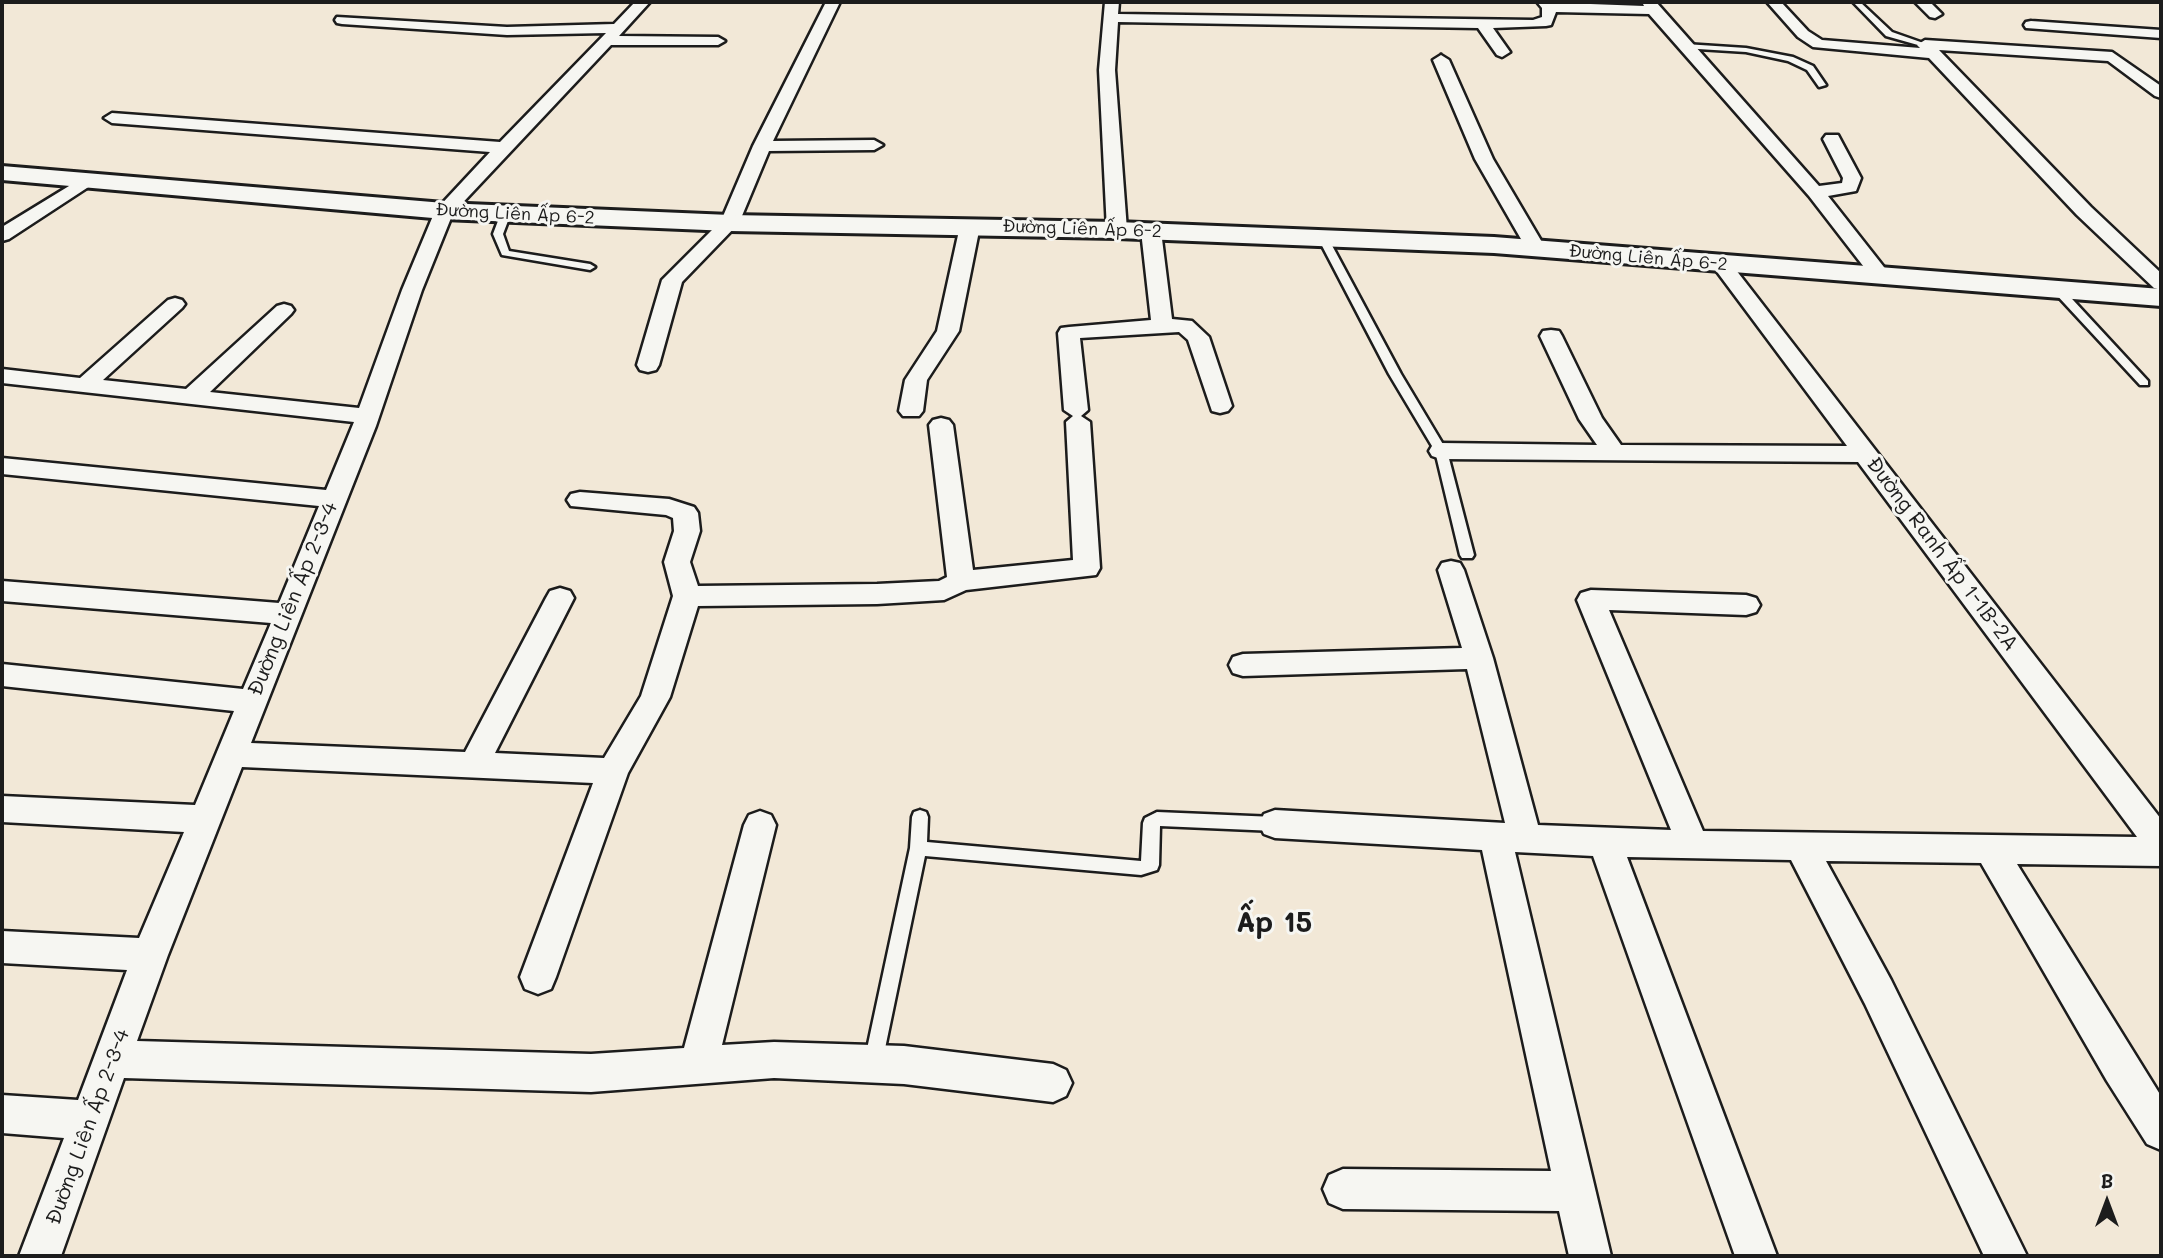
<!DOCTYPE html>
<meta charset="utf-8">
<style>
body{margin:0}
#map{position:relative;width:2163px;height:1258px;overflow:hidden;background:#f2e8d7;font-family:Mali,sans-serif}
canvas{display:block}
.frame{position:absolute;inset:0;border:4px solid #1c1c1c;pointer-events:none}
.north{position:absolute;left:2072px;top:1167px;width:70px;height:70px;-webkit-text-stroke:5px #f6f6f2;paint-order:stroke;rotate:0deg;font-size:19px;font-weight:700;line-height:28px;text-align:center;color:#1c1c1c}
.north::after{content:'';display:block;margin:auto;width:24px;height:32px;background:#1c1c1c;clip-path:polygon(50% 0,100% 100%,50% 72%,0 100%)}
</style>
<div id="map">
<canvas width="2163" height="1258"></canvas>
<div class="frame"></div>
<div class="north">B</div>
</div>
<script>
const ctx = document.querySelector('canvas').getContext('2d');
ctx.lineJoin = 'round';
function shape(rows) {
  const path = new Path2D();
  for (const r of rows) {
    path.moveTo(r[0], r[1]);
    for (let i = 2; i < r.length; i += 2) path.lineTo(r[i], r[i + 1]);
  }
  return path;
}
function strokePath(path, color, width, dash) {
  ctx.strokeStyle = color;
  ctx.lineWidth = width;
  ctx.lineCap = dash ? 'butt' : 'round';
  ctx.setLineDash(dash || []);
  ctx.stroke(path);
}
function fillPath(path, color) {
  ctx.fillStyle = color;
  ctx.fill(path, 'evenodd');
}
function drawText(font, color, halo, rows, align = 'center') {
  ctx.font = font + ' Mali,sans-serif';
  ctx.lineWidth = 6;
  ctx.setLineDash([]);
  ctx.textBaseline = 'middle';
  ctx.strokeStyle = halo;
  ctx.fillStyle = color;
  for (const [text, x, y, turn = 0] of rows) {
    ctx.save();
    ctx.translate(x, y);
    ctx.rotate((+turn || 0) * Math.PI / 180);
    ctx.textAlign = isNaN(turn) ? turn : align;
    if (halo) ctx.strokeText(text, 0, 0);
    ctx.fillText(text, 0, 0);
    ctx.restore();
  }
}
const lane = shape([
 [1853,2,1860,2,1892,32,1929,45,1925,47,1886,36,1853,2],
 [1685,44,1746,48,1793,57,1813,66,1826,85,1819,87,1807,70,1788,61,1746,52,1682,48,1682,44,1685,44],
 [506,210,511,213,503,234,509,251,590,264,595,267,590,270,502,255,493,234,501,213,506,210],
 [1323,235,1328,238,1401,374,1447,451,1474,555,1472,558,1462,558,1460,555,1435,451,1389,374,1318,238,1323,235],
 [2057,286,2061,287,2148,381,2148,385,2140,385,2053,291,2053,287,2057,286],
 [920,810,926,812,928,817,927,842,1141,861,1143,823,1145,818,1157,812,1275,817,1281,819,1283,824,1281,829,1275,831,1160,826,1159,865,1157,870,1141,875,925,856,882,1063,880,1070,873,1072,866,1070,864,1063,910,848,912,817,914,812,920,810]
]);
const street = shape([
 [635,2,650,2,619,36,718,37,725,41,718,45,611,45,453,213,422,290,376,426,251,743,465,752,546,598,550,591,560,588,570,591,574,598,495,753,604,758,641,696,673,596,664,562,674,531,673,518,666,515,571,506,567,500,571,494,580,492,669,499,694,507,698,513,700,531,690,562,698,586,877,584,939,581,947,577,929,425,933,420,941,418,949,420,953,425,973,570,1073,560,1066,422,1073,416,1064,410,1058,333,1061,328,1069,327,1151,320,1141,231,1144,227,1158,227,1161,231,1172,319,1192,321,1209,337,1232,406,1228,411,1220,413,1212,411,1188,340,1179,332,1080,338,1088,410,1081,416,1090,422,1100,568,1096,575,966,590,944,600,877,604,698,606,670,697,628,773,556,977,551,989,538,994,525,989,520,977,593,783,242,767,168,955,137,1041,591,1054,684,1048,744,825,749,815,760,811,771,815,776,825,722,1045,774,1042,904,1046,1053,1064,1066,1070,1072,1083,1066,1096,1053,1102,904,1084,774,1078,591,1092,124,1078,61,1256,19,1256,64,1138,2,1133,2,1095,78,1100,127,970,2,963,2,931,139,938,184,832,2,822,2,796,195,805,234,711,2,686,2,664,243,689,271,623,2,601,2,581,279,603,319,506,2,474,2,458,326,490,354,422,2,383,2,369,80,378,168,300,175,298,182,300,185,304,182,308,103,380,186,389,277,306,284,304,291,306,294,310,291,314,210,392,359,408,402,290,435,211,490,152,112,123,104,118,112,113,500,142,606,33,507,35,342,24,337,23,335,20,337,17,507,27,614,24,635,2],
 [826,2,840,2,773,141,874,140,883,145,874,150,769,151,739,223,682,282,659,365,656,370,648,372,640,370,637,365,662,280,721,221,753,146,826,2],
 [1105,2,1119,2,1118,14,1533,20,1542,17,1542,8,1537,2,1644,6,1642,2,1656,2,1819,186,1842,183,1843,178,1823,139,1826,135,1838,135,1861,178,1856,191,1828,196,1891,276,1888,280,1874,280,1809,196,1649,14,1556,12,1551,25,1546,26,1493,28,1510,52,1502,57,1497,55,1478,28,1118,22,1115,70,1127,230,1124,234,1110,234,1107,230,1099,70,1105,2],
 [1767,2,1781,2,1808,31,1822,40,1920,48,1917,45,1925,40,2112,52,2161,86,2161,98,2155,96,2108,61,1939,50,2091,207,2161,273,2161,290,2154,288,2077,215,1929,58,1813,47,1798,37,1767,2],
 [1915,2,1930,2,1942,14,1935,18,1930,17,1915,2],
 [2031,21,2161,30,2161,38,2026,28,2024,25,2026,22,2031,21],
 [1441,55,1449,60,1493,159,1546,249,1543,253,1529,253,1475,159,1433,60,1441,55],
 [87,175,93,176,96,180,93,184,9,239,2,241,2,227,87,175],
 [970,220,980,226,959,331,927,380,923,411,919,416,903,416,899,411,905,380,937,331,960,226,970,220],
 [1722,259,1729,261,2161,819,2161,866,2017,864,2161,1096,2161,1150,2147,1144,2107,1081,1981,863,1826,861,1891,980,2027,1256,1984,1256,1865,1004,1791,860,1627,857,1777,1256,1735,1256,1593,856,1515,852,1611,1256,1569,1256,1559,1211,1343,1209,1329,1203,1323,1189,1329,1175,1343,1169,1551,1171,1482,850,1275,838,1264,834,1259,824,1264,814,1275,810,1505,823,1467,669,1243,676,1233,673,1229,665,1233,657,1243,654,1462,648,1438,570,1442,563,1451,561,1460,563,1464,570,1493,658,1538,825,1671,830,1577,600,1581,593,1591,590,1746,595,1756,598,1760,605,1756,612,1746,615,1609,610,1703,831,2137,837,1858,462,1441,459,1432,456,1429,451,1432,446,1441,443,1597,445,1579,419,1540,336,1543,331,1551,330,1559,331,1562,336,1602,418,1621,445,1847,446,1712,265,1715,261,1722,259]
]);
const secondary = shape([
 [2,166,444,203,730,215,1117,222,1494,237,2161,289,2161,306,1494,253,1117,238,730,231,444,219,2,180,2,166]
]);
const farStreetnames = [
 ["Đường Liên Ấp 6-2",515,214,3],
 ["Đường Liên Ấp 6-2",1082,229,2],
 ["Đường Liên Ấp 6-2",1648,258,5]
];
const streetNames = [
 ["Đường Ranh Ấp 1-1B-2A",1942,554,53],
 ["Đường Liên Ấp 2-3-4",293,599,-68],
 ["Đường Liên Ấp 2-3-4",88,1127,-70]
];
const nearNeighbourhoodnames = [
 ["Ấp 15",1274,923]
];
strokePath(lane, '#1c1c1c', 5);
strokePath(street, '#1c1c1c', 5);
strokePath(secondary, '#1c1c1c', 6);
fillPath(lane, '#f6f6f2');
fillPath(street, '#f6f6f2');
fillPath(secondary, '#f6f6f2');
drawText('18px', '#1c1c1c', '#f6f6f2', farStreetnames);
drawText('21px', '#1c1c1c', '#f6f6f2', streetNames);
drawText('bold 28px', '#1c1c1c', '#f6f6f2', nearNeighbourhoodnames);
</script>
